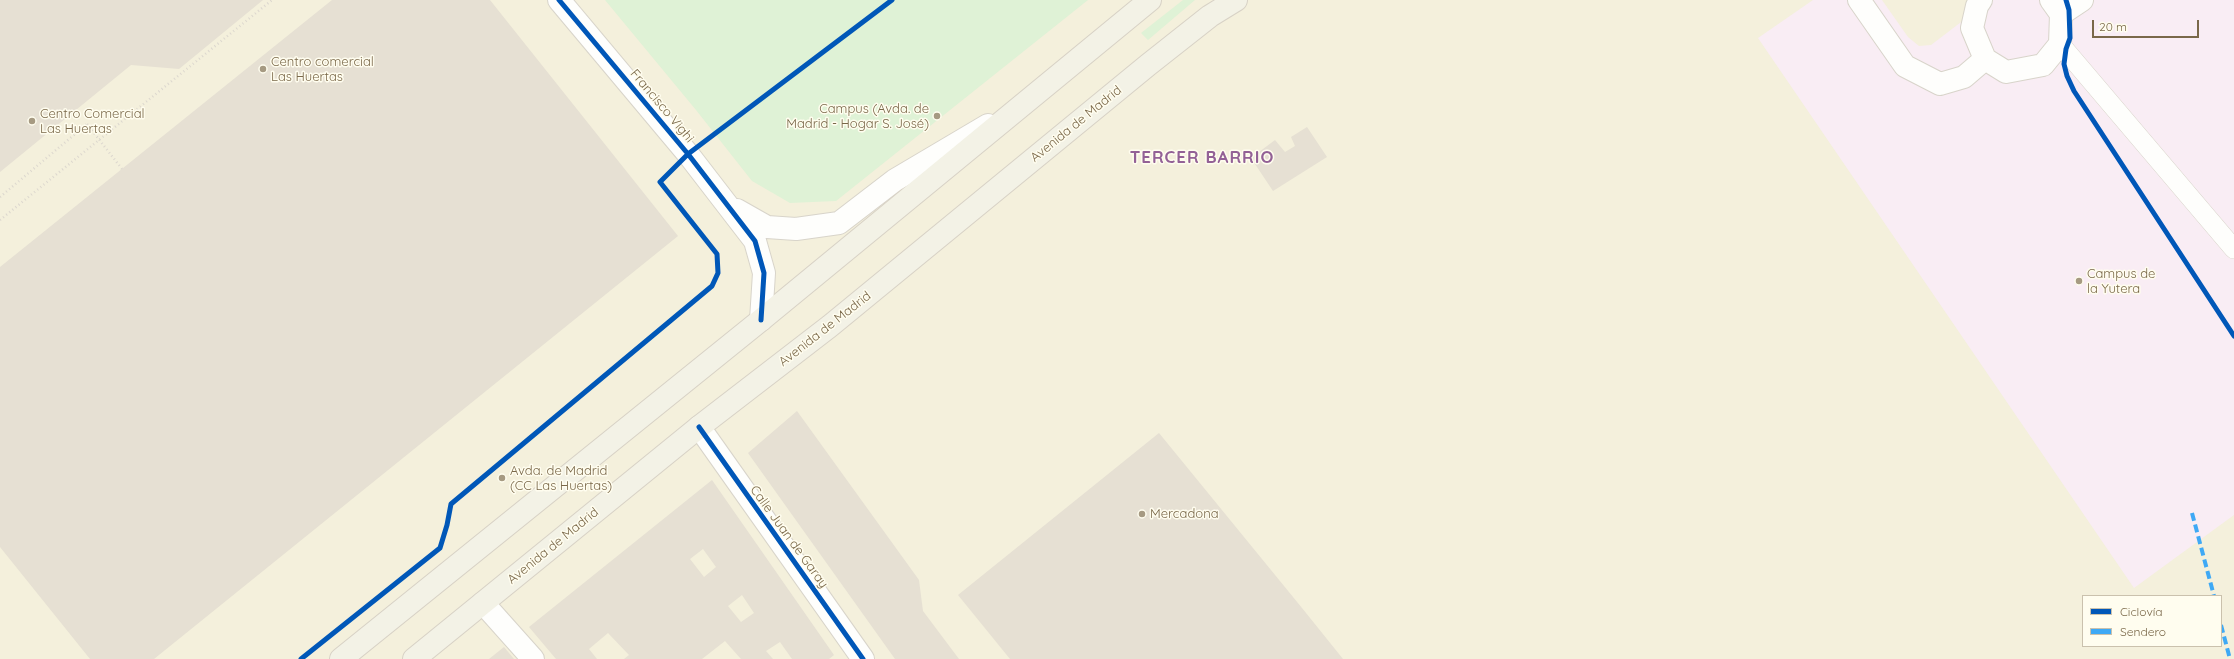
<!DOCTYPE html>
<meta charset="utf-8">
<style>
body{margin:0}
#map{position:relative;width:2234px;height:659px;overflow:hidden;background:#f9f7ec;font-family:Quicksand,sans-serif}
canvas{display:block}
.legend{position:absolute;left:2082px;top:595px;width:140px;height:52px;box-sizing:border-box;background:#fffdef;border:1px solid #cac1ad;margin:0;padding:5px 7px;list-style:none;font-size:12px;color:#7a6849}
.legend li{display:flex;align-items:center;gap:8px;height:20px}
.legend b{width:20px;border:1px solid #cac1ad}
.scale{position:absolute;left:2092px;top:20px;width:107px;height:18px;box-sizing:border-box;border:2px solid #7a6849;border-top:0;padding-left:5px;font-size:12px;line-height:14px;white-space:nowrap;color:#7a6849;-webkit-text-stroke:3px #fffdef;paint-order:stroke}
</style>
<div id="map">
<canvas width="2234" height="659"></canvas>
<ul class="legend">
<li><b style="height:5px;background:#0057b8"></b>Ciclovía</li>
<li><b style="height:5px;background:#3fa9f5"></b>Sendero</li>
</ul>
<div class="scale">20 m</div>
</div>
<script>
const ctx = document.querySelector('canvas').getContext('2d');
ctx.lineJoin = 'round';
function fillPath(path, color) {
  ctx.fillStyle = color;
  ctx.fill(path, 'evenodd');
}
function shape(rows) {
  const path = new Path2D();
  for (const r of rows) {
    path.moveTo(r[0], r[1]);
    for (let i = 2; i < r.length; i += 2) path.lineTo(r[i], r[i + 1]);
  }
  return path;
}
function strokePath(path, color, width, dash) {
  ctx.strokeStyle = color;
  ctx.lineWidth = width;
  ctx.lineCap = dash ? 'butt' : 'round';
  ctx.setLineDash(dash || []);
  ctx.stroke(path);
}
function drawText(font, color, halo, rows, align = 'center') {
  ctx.font = font + ' Quicksand,sans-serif';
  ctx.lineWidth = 3;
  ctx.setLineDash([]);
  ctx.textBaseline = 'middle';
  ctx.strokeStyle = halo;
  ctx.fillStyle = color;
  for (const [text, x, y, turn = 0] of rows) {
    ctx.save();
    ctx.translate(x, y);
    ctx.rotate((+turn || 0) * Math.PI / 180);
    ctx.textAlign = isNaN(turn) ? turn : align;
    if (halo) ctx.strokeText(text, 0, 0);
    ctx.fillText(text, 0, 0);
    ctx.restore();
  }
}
const residential = shape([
 [0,0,2234,0,2234,659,0,659],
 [2083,596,2221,596,2221,646,2083,646]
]);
const education = shape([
 [1813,0,1882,0,1908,37,1919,46,1931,45,1990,0,2234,0,2234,515,2134,588,1758,38]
]);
const green = shape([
 [605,0,1088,0,836,201,790,203,752,181,696,110],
 [1183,0,1195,0,1148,40,1141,33]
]);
const building = shape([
 [0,0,263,0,179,69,131,65,0,172],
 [332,0,490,0,678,236,154,659,90,659,0,547,0,267],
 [1307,127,1327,157,1273,191,1251,158,1275,140,1285,152,1295,146,1291,137],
 [797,411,919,580,923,611,959,659,895,659,748,453],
 [1159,433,1302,608,1343,659,1010,659,958,595],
 [712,480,834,655,829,659,792,659,780,642,766,651,773,659,741,659,725,641,702,659,624,659,629,655,608,633,589,649,597,659,556,659,529,627],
 [703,549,716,567,704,577,690,559],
 [742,595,754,613,741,622,728,606],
 [504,647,514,659,489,659]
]);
const path = shape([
 [0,197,87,124],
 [0,220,272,0]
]);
const lane = shape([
 [2060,44,2234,249]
]);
const street = shape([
 [559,0,688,154,755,241,764,273,761,320],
 [1859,0,1905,66,1940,84,1964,77,1985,59],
 [1981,0,1977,6,1972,28,1985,59,2006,72,2043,65,2060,44,2061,14,2051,0],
 [2061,14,2082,0],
 [737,210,767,227,796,229,839,223,895,180,988,125],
 [699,427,863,659],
 [483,603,533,659]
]);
const primary = shape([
 [341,659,761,320,1150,0],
 [414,659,699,427,830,326,1148,65,1210,16,1236,0]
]);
const pathBridge = shape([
 [87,124,122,169]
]);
const quiet = shape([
 [2192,513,2214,596],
 [2221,625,2230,659]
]);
const cycleway = shape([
 [559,0,688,154,755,241,764,273,761,320],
 [2066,0,2069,10,2070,38,2066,49,2064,64,2067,76,2074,91,2234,336],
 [699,427,863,659],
 [301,659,440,548,447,525,451,504,712,286,718,273,717,254,660,182,688,154,892,0]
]);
const markers = [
 [263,69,4,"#a69a82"],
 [937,116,4,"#a69a82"],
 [32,121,4,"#a69a82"],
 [2079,281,4,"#a69a82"],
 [502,478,4,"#a69a82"],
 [1142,514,4,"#a69a82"]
];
const poiNames = [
 ["Centro comercial",271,62],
 ["Las Huertas",271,77],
 ["Campus (Avda. de",929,109,"right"],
 ["Madrid - Hogar S. José)",929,124,"right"],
 ["Centro Comercial",40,114],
 ["Las Huertas",40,129],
 ["Campus de",2087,274],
 ["la Yutera",2087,289],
 ["Avda. de Madrid",510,471],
 ["(CC Las Huertas)",510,486],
 ["Mercadona",1150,514]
];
const streetNames = [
 ["Francisco Vighi",662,106,50],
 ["Avenida de Madrid",1076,124,-39],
 ["Avenida de Madrid",825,329,-38],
 ["Calle Juan de Garay",789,537,54],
 ["Avenida de Madrid",553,546,-39]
];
const districtNames = [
 ["TERCER BARRIO",1202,158]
];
fillPath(residential, '#f4f0dc');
fillPath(education, '#f9edf4');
fillPath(green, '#dff2d6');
fillPath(building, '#e6e0d3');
strokePath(lane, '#d8d4ca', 20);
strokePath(street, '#d8d4ca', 24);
strokePath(primary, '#d8d2c6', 24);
strokePath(path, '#dcd7ce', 2.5, [1, 3]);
strokePath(lane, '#fefefc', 19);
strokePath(street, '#fefefc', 22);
strokePath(primary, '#f3f2e6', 22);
strokePath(pathBridge, '#dcd7ce', 2.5, [1, 3]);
strokePath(quiet, '#3fa9f5', 4, [8, 4]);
strokePath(cycleway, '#0057b8', 5);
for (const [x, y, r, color] of markers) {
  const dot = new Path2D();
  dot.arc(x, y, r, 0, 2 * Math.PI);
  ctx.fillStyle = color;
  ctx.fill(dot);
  strokePath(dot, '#fffdef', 1.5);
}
drawText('13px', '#7a6849', '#fffdef', poiNames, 'left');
drawText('13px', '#7a6849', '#fffdef', streetNames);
ctx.letterSpacing = '1px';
drawText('bold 17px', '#936196', '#fffdef', districtNames);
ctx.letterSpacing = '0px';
</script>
